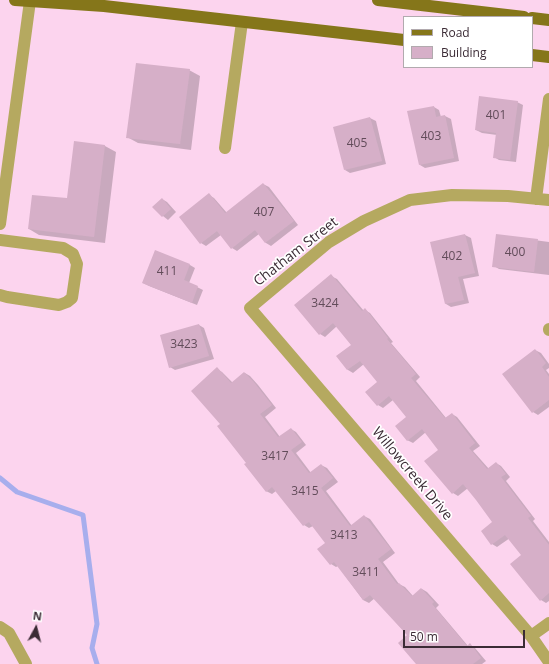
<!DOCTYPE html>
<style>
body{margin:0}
#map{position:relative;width:549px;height:664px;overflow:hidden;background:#fcd4ee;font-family:"Open Sans",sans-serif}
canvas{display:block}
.legend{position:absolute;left:403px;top:16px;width:130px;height:52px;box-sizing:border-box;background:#fff;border:1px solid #b1aaae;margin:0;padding:5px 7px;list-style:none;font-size:12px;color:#3b2b35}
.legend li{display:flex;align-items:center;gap:8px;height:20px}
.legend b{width:20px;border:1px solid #b1aaae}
.north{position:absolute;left:16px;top:608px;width:40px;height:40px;-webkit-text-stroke:3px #fff;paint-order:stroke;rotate:7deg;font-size:11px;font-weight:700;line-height:16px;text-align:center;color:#3b2b35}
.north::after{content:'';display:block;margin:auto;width:14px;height:18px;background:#3b2b35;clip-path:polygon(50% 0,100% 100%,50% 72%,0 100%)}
.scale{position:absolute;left:403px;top:630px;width:122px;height:18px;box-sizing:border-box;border:2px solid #3b2b35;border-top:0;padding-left:5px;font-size:12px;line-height:14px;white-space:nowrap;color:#3b2b35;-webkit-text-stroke:3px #fff;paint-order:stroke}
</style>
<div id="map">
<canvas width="549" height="664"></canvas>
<ul class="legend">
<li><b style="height:5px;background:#85761a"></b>Road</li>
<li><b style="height:11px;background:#d6afc8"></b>Building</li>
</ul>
<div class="north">N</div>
<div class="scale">50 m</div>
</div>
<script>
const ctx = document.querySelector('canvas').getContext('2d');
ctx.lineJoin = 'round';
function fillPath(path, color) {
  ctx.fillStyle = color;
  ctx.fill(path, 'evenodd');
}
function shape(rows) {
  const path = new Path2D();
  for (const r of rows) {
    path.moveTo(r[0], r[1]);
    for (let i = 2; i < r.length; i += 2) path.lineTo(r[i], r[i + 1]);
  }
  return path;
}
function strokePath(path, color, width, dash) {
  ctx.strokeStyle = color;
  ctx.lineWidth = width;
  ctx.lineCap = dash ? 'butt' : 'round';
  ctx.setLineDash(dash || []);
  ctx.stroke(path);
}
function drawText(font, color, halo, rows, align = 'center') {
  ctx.font = font + ' "Open Sans",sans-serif';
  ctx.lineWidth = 3.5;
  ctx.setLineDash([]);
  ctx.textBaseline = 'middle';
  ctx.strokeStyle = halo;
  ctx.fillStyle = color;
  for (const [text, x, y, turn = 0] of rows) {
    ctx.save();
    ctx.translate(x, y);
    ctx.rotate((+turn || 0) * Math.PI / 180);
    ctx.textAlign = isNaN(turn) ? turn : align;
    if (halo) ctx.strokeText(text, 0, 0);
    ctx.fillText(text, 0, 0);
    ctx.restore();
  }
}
const shadow = shape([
 [189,70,200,76,191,150,138,143,127,137],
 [517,102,523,105,516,162,499,160,494,157,497,135,482,133,476,130],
 [434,107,439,110,441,117,445,116,451,119,459,161,425,168,420,165],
 [370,118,376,121,386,164,350,173,345,170],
 [75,142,105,146,116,152,105,243,39,235,29,229,68,200],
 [263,184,269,187,298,225,271,246,266,243,259,234,237,251,232,248,221,235,206,246,201,243,209,195,214,198,227,213],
 [162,199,167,202,176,212,168,220,163,216],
 [465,235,471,238,479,276,463,279,469,303,451,307,446,304,432,243],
 [497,235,549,242,549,275,499,269,494,266],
 [156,251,190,265,195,268,189,283,203,290,197,305,149,286,143,283],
 [331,276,337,279,364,311,365,310,370,313,393,342,391,343,420,377,416,381,446,418,452,414,457,417,480,446,473,451,489,469,496,463,501,466,510,477,506,481,535,519,533,521,549,542,549,601,546,603,541,600,523,555,510,538,497,547,492,544,482,531,494,522,468,488,458,496,453,493,440,450,426,432,413,443,407,440,408,417,393,400,383,408,378,405,378,382,364,364,353,373,348,370,337,356,352,345,337,326,325,337,320,334],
 [199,325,204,328,214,359,175,370,170,367],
 [535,350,541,353,549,364,549,368,546,370,549,374,549,407,538,415,533,412,504,375],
 [217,369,222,372,233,383,245,373,250,376,258,385,276,408,265,417,280,437,291,429,296,432,306,445,296,453,311,473,321,465,327,468,338,482,326,491,352,526,364,516,370,519,395,553,383,562,399,584,405,587,413,596,422,589,427,592,439,605,436,608,468,646,470,645,475,648,486,661,482,664,418,664,408,636,375,598,369,603,363,600,338,566,336,567,331,564,327,543,313,526,309,528,304,525,276,491,272,494,266,491,247,463,222,424]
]);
const stream = shape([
 [0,478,17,492,83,515,97,624,92,648,97,664]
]);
const building = shape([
 [136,63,190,69,180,144,126,138],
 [479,96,518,101,510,160,493,158,496,133,475,130],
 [434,106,436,117,445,115,454,158,419,165,407,111],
 [370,117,382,161,344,170,333,127],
 [74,141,105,145,94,237,28,229,32,195,67,198],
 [263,183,294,221,265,243,255,230,231,249,217,231,200,244,179,217,209,193,225,213],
 [162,198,171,209,162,217,152,207],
 [465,234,475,273,458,277,464,300,445,304,430,242],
 [496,234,538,239,534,272,492,267],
 [155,250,190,264,184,280,198,286,192,303,142,283],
 [331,274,362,311,365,308,388,338,387,339,416,374,411,378,445,418,452,413,475,443,469,448,487,469,496,462,506,474,501,477,531,516,528,518,549,545,549,593,540,601,510,564,521,555,505,535,491,545,481,531,492,522,476,500,463,484,452,494,424,461,438,450,422,429,407,441,395,426,406,417,389,396,377,406,365,392,377,382,360,361,347,370,336,356,351,345,333,323,319,335,294,305],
 [199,324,209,356,169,368,160,335],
 [535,349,546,363,542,367,549,377,549,400,532,413,502,374],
 [217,367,231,383,244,372,253,381,272,405,260,414,278,437,291,428,302,442,291,450,309,473,321,464,333,478,321,488,350,526,364,515,391,549,378,559,397,584,399,583,412,596,421,588,434,602,432,604,467,646,470,643,481,658,473,664,416,664,398,643,407,635,370,595,363,600,334,562,330,565,317,549,325,543,309,522,303,526,272,487,266,492,244,464,246,463,217,426,220,424,191,391]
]);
const minor = shape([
 [225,148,242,22],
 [536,199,549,99],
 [549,200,508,196,452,195,410,200,364,221,329,242,250,308,531,636,549,662],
 [0,224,30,1],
 [0,240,63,248,73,254,77,264,72,298,67,302,59,305,7,297,0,295],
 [549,329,549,330],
 [0,627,9,633,26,664],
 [531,636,549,623]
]);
const major = shape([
 [15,0,104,6,404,40],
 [378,0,524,17],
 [532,18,549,20],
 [532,55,549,57]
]);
const numberNames = [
 ["401",496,116],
 ["403",431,137],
 ["405",357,144],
 ["407",264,213],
 ["400",515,253],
 ["402",452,257],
 ["411",167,272],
 ["3424",325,304],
 ["3423",184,345],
 ["3417",275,457],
 ["3415",305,492],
 ["3413",344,536],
 ["3411",366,573]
];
const streetNames = [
 ["Chatham Street",296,252,-38],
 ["Willowcreek Drive",412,474,50]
];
fillPath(shadow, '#0003');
strokePath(stream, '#a7aeed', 5);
fillPath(building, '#d6afc8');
strokePath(minor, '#b5a960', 12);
strokePath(major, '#85761a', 12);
drawText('12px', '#624c5a', null, numberNames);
drawText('14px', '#3b2b35', '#fff', streetNames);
</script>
